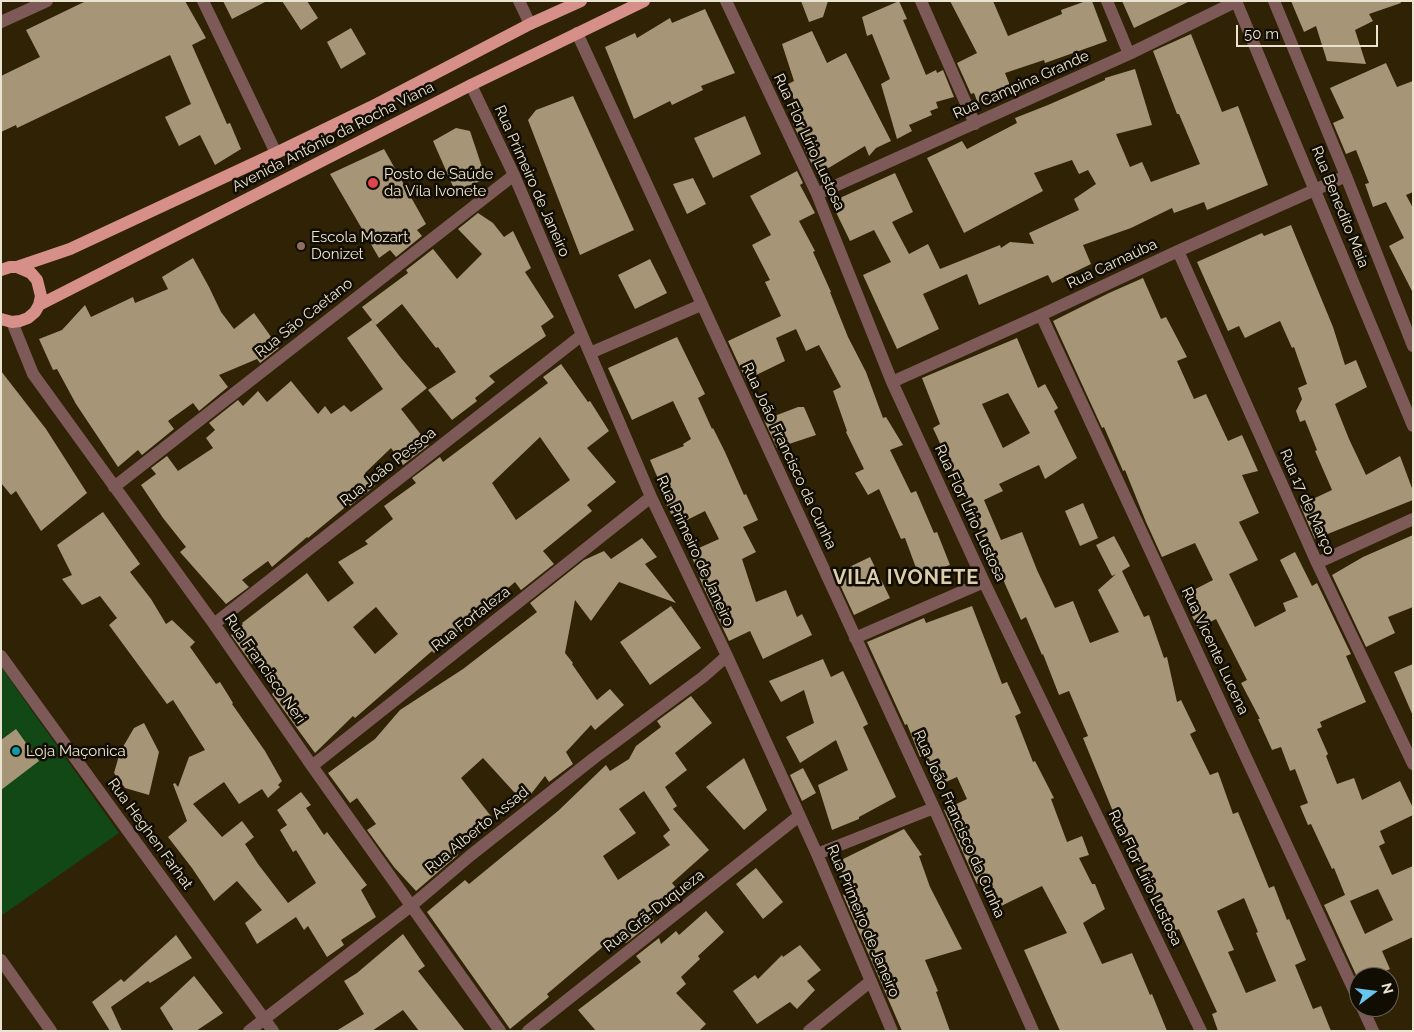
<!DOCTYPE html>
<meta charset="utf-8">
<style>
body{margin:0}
#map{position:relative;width:1414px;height:1032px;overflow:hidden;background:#2f2205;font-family:Raleway,sans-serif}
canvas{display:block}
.frame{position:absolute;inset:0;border:2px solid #ebe3d2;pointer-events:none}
.north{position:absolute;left:1349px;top:967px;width:50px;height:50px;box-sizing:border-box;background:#120d03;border:1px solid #696356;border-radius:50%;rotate:75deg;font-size:14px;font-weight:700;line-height:20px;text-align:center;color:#ebe3d2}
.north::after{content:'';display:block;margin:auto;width:18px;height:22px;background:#67c4ef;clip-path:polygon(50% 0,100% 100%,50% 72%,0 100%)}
.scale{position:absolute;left:1236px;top:25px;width:142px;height:22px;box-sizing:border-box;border:2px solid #ebe3d2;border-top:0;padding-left:6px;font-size:15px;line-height:18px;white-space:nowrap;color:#ebe3d2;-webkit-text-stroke:4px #120d03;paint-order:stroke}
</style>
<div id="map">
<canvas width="1414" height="1032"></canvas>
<div class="frame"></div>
<div class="north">N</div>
<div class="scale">50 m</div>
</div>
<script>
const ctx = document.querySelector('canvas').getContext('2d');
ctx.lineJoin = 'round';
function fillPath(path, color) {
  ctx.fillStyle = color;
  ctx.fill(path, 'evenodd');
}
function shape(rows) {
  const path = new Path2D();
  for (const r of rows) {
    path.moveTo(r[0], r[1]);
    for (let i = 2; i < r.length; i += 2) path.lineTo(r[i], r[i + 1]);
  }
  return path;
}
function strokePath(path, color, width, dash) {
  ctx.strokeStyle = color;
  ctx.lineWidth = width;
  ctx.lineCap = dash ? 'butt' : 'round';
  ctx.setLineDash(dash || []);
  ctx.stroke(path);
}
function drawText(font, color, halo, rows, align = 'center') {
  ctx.font = font + ' Raleway,sans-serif';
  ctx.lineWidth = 5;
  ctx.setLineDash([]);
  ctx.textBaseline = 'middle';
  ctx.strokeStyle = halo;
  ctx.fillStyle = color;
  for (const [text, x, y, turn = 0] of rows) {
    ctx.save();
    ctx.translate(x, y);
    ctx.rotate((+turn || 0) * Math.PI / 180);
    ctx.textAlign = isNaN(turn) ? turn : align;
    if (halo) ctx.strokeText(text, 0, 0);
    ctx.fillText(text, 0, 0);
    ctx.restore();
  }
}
const green = shape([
 [1,667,119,833,1,916]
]);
const building = shape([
 [86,1,185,1,206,38,192,45,227,124,230,123,241,149,215,165,200,135,179,146,165,117,191,104,170,55,17,128,16,125,1,132,1,76,40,57,26,30],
 [223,1,267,1,232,19],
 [282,1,307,1,318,18,301,30],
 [801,1,828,1,823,17,809,22],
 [899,1,907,19,903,20,926,75,936,70,937,73,943,70,954,97,936,102,938,108,930,111,932,115,909,125,912,131,897,139,881,84,890,79,872,34,867,36,862,17],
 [950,1,993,1,1008,36,1062,14,1061,10,1086,1,1092,1,1107,41,1045,63,1044,60,1005,73,1011,88,978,103,974,93,971,94,957,63,977,53],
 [1122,1,1190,1,1134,28],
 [1291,1,1400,1,1401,3,1369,14,1373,21,1355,30,1366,64,1327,61,1316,26,1304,32],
 [705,9,735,73,701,86,703,90,672,105,670,101,634,119,605,47,635,33,637,38,670,18,672,23],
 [351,28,366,54,341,69,327,42],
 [812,31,827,63,846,53,891,141,876,148,869,156,865,146,817,175,793,124,801,118,788,84,794,81,782,44],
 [1191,34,1222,112,1238,106,1268,185,1207,210,1204,202,1174,213,1172,208,1131,228,1083,245,1091,264,1052,283,1048,275,979,305,967,274,923,294,939,329,897,349,863,275,891,262,874,230,850,241,831,202,895,173,913,212,892,222,909,254,928,244,940,269,1000,245,1001,248,1010,242,1034,244,1029,233,1079,210,1074,199,1096,184,1088,170,1079,174,1072,160,1034,173,1043,191,964,233,927,158,962,141,967,149,1017,123,1015,118,1048,105,1105,80,1105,78,1135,69,1152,125,1116,134,1130,167,1142,162,1151,182,1200,164,1179,114,1177,114,1153,51],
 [1386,63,1397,87,1413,81,1413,192,1406,195,1413,208,1413,293,1389,246,1404,238,1386,202,1373,207,1365,184,1369,183,1356,150,1346,154,1333,123,1344,118,1330,88],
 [573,96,634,230,580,255,528,120,536,110],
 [745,116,761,154,713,178,694,138],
 [456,128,470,131,486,179,455,191,433,141],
 [384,149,426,224,417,230,422,236,396,257,390,250,379,258,330,174],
 [797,171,803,183,800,185,815,213,799,221,815,251,813,252,831,292,830,292,848,337,866,372,883,418,886,417,903,445,890,450,911,493,916,491,934,533,937,532,950,565,919,576,905,538,901,539,879,489,868,495,855,473,864,469,846,432,847,431,833,391,841,387,819,345,806,351,796,329,776,338,785,361,746,380,728,341,781,316,765,282,770,280,752,245,771,235,750,196],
 [693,178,706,204,687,214,673,184],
 [478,213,493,223,504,237,513,231,531,268,525,272,554,317,541,326,546,336,489,376,495,382,475,398,477,401,452,420,428,390,456,372,438,347,436,348,402,304,376,325,362,307,408,273,406,270,433,249,457,279,482,254,458,229],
 [1291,225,1333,327,1345,365,1356,360,1367,387,1335,404,1349,439,1366,475,1400,456,1413,491,1413,500,1315,539,1300,505,1332,490,1315,451,1317,450,1305,420,1300,422,1296,411,1302,399,1298,388,1307,384,1294,347,1292,348,1280,321,1245,338,1239,326,1228,331,1197,262,1262,233,1264,236],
 [193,258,209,287,221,312,234,329,254,313,279,348,260,363,257,359,219,375,228,387,199,411,193,403,168,421,174,429,142,455,138,450,118,467,76,404,57,369,53,370,39,339,62,330,85,305,91,317,133,297,135,303,168,289,162,277],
 [650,259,667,293,635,309,618,275],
 [1143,278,1161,319,1166,317,1187,357,1177,361,1194,399,1206,394,1228,441,1242,435,1258,471,1242,475,1259,513,1239,522,1258,560,1229,574,1255,627,1286,611,1283,603,1298,597,1280,560,1295,552,1312,586,1317,583,1351,654,1346,656,1366,702,1320,722,1322,727,1317,729,1328,754,1326,756,1337,784,1354,778,1362,800,1400,781,1413,808,1413,815,1380,831,1385,843,1379,846,1392,875,1413,866,1413,937,1382,951,1390,969,1372,977,1357,977,1324,905,1345,895,1334,868,1332,869,1311,824,1308,825,1300,806,1308,803,1295,769,1290,771,1281,747,1272,750,1258,719,1260,719,1241,683,1247,680,1216,619,1198,628,1182,596,1213,580,1195,543,1162,557,1146,522,1125,470,1123,471,1104,427,1102,428,1053,321,1109,293],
 [1378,889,1393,920,1365,934,1350,901],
 [372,320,401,358,427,388,401,409,429,445,403,465,391,448,365,473,375,486,350,506,349,504,308,538,307,537,272,567,268,561,242,580,249,587,226,604,180,552,186,547,163,518,141,485,156,474,151,468,167,456,178,471,213,448,206,438,215,430,209,423,238,400,243,406,258,391,267,402,291,381,318,414,325,406,331,414,344,405,351,412,383,389,347,338],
 [677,337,705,394,698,398,712,429,713,428,725,452,744,495,746,494,758,520,743,527,756,552,742,559,756,602,786,590,797,617,802,614,812,635,763,659,750,631,729,641,702,584,690,552,719,539,705,511,677,525,659,490,662,488,650,460,684,446,683,444,691,439,673,401,632,420,608,368],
 [1017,338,1038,388,1045,384,1058,408,1054,411,1077,458,1045,479,1039,465,999,484,1003,491,984,500,1001,540,1022,532,1037,570,1055,608,1073,601,1090,643,1119,632,1098,590,1116,574,1112,576,1096,545,1114,536,1130,566,1122,571,1144,617,1149,615,1164,658,1167,657,1177,702,1181,700,1196,731,1190,734,1210,775,1218,772,1233,814,1238,812,1269,888,1274,886,1287,920,1289,919,1306,960,1295,965,1313,1009,1321,1006,1331,1031,1218,1031,1212,1014,1217,1012,1179,929,1171,932,1133,850,1131,851,1115,814,1114,814,1083,738,1088,736,1069,691,1059,695,1043,654,1042,655,1026,617,1021,620,1005,584,991,546,988,548,933,428,940,424,922,378],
 [1008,393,1030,433,1003,448,982,404],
 [1244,898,1258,932,1256,933,1276,981,1246,993,1228,952,1234,950,1217,911],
 [561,364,588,402,590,401,609,431,587,448,616,482,587,505,592,511,543,551,554,564,521,590,515,582,500,595,498,593,447,642,434,653,432,651,355,718,353,716,315,753,272,694,281,686,255,662,252,664,231,635,243,624,242,623,307,573,328,602,354,583,338,562,368,544,365,541,393,519,384,506,416,483,412,478,440,457,443,462,548,383,543,377],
 [540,437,570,480,516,520,492,483],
 [376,607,398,634,375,654,353,627],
 [1,371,46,429,87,493,41,531,16,491,11,495,1,483],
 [798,407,804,407,816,435,777,448,764,420],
 [1083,503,1098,538,1080,546,1065,511],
 [103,512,140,564,130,572,151,599,166,624,172,620,195,642,190,647,216,684,220,682,233,703,232,704,265,751,282,781,278,785,280,787,268,798,262,789,239,804,224,782,193,804,222,837,242,821,254,837,245,844,258,864,288,903,316,883,296,850,293,852,280,830,287,825,277,810,301,792,311,805,306,808,324,835,327,832,367,885,361,890,376,917,341,940,344,945,327,957,308,926,304,930,296,917,257,944,245,923,262,910,237,881,214,901,192,868,168,837,187,821,173,784,175,783,178,787,189,757,205,750,173,700,167,704,109,625,117,618,100,596,82,605,62,579,72,575,57,545],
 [1413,535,1413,607,1388,617,1395,633,1366,647,1332,575,1363,557],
 [642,538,657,557,645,564,676,603,619,582,591,621,575,600,565,653,573,663,572,664,597,700,610,689,624,705,595,730,591,725,566,752,573,764,549,782,545,776,524,803,483,758,461,778,494,820,454,849,458,855,416,891,394,867,367,830,376,824,357,798,350,803,328,773,375,739,400,710,463,669,537,612,530,603,584,560,604,551,611,559],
 [870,557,890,598,854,615,835,574],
 [671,606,701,648,650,685,620,642],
 [972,606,1002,684,1007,682,1021,713,1015,716,1033,762,1035,761,1054,798,1051,799,1067,842,1082,836,1089,855,1079,858,1092,884,1095,884,1105,909,1083,923,1102,964,1132,953,1150,995,1152,994,1167,1031,1060,1031,1024,950,1067,933,1042,886,993,910,981,883,977,884,944,810,967,799,957,777,939,785,925,755,920,757,907,724,905,725,867,642,924,618,926,623],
 [823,659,831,677,843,671,868,724,863,727,896,797,859,817,859,819,832,830,818,785,848,770,836,740,800,763,786,737,814,723,804,690,781,702,769,681],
 [1413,664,1413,716,1394,672],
 [691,696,712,723,675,753,687,770,665,787,677,806,673,809,709,850,672,883,676,888,651,912,654,921,626,943,618,934,547,994,549,997,510,1029,427,912,465,880,469,884,558,811,606,765,610,771,629,759,636,746,661,727,657,721],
 [644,791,670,830,663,836,670,845,618,880,603,856,636,833,619,809],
 [144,723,159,752,149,795,125,788,114,773,120,752,134,728],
 [16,729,39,761,1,790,1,740],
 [744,758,767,810,744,830,706,787],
 [803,768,816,793,802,801,790,775],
 [904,829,922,855,919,856,930,887,962,949,925,960,938,991,936,992,950,1031,902,1031,843,895,852,891,837,862],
 [756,868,783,902,763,919,736,884],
 [706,911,724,932,698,956,700,959,681,977,686,984,676,993,706,1024,699,1031,596,1031,578,1010,641,962,636,956,659,938,661,944,676,931,679,935],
 [403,934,425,966,418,971,465,1031,419,1031,403,1010,372,1031,336,1031,364,1014,344,981,357,973],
 [176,935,192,958,150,983,148,981,111,1007,122,1031,110,1031,92,1002,121,979,124,982],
 [800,945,821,970,807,981,815,990,797,1009,790,1002,757,1024,733,991,755,975,758,979,782,955,783,957],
 [194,976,223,1013,196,1031,174,1031,160,1008]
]);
const minor = shape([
 [203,1,276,153],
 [519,1,530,24],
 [726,1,817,194,892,382,984,582,1201,1031],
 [921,1,975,124],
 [1107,1,1129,54],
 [1236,1,1413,426],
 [1274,1,1346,176,1413,346],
 [1,22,47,1],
 [577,33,934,808,1033,1031],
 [471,85,514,175,651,497,727,656,817,854,892,1031],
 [817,194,1129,54,1237,1],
 [1178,251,1317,563,1413,764],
 [1041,315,1359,1001],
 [12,322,33,374,214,624,312,766,500,1031],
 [590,353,701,305],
 [892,382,1041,315,1178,251,1346,176],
 [114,487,514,175],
 [1317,563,1413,519],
 [214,624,582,335],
 [855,638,984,582],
 [1,656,273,1031],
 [312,766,651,497],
 [817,854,934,808],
 [1,960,51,1031],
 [1362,1007,1373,1031],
 [249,1031,411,906,471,855,594,758,703,677,727,656],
 [528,1031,799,816],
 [809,1031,871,981]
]);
const major = shape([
 [17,267,70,249,276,153,371,107,530,24,581,1],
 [1,270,10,267,17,267,31,273,37,280,41,296,39,305,35,312,28,318,20,321,12,322,1,319],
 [39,305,471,85,644,1]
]);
const markers = [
 [373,183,6,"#e0444e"],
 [301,246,5,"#8d6e63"],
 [16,751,5,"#0f9aa8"]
];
const streetNames = [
 ["Rua Campina Grande",1021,85,-24],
 ["Avenida Antônio da Rocha Viana",333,137,-27],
 ["Rua Flor Lírio Lustosa",809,142,65],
 ["Rua Primeiro de Janeiro",532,181,66],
 ["Rua Benedito Maia",1340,207,68],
 ["Rua Carnaúba",1112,264,-25],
 ["Rua São Caetano",304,318,-38],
 ["Rua João Francisco da Cunha",789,456,65],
 ["Rua João Pessoa",388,467,-38],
 ["Rua 17 de Março",1307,502,66],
 ["Rua Flor Lírio Lustosa",970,513,65],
 ["Rua Primeiro de Janeiro",695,551,65],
 ["Rua Fortaleza",471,619,-38],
 ["Rua Vicente Lucena",1215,651,65],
 ["Rua Francisco Neri",265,669,55],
 ["Rua João Francisco da Cunha",959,824,66],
 ["Rua Alberto Assad",477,830,-39],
 ["Rua Heghen Farhat",150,834,54],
 ["Rua Flor Lírio Lustosa",1145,878,64],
 ["Rua Grã-Duqueza",654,911,-38],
 ["Rua Primeiro de Janeiro",863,921,67]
];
const poiNames = [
 ["Posto de Saúde",384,174],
 ["da Vila Ivonete",384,191],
 ["Escola Mozart",311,237],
 ["Donizet",311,254],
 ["Loja Maçonica",26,751]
];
const districtNames = [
 ["VILA IVONETE",906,578]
];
fillPath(green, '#124716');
fillPath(building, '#a69677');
strokePath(minor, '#7d5a57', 12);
strokePath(major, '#d68f89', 12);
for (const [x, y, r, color] of markers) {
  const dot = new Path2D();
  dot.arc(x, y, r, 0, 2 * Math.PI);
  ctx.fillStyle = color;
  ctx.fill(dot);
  strokePath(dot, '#120d03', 2);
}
drawText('15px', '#ebe3d2', '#120d03', streetNames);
drawText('15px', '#ebe3d2', '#120d03', poiNames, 'left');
ctx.letterSpacing = '1px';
drawText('bold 20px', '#ddcdac', '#120d03', districtNames);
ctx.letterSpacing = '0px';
</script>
